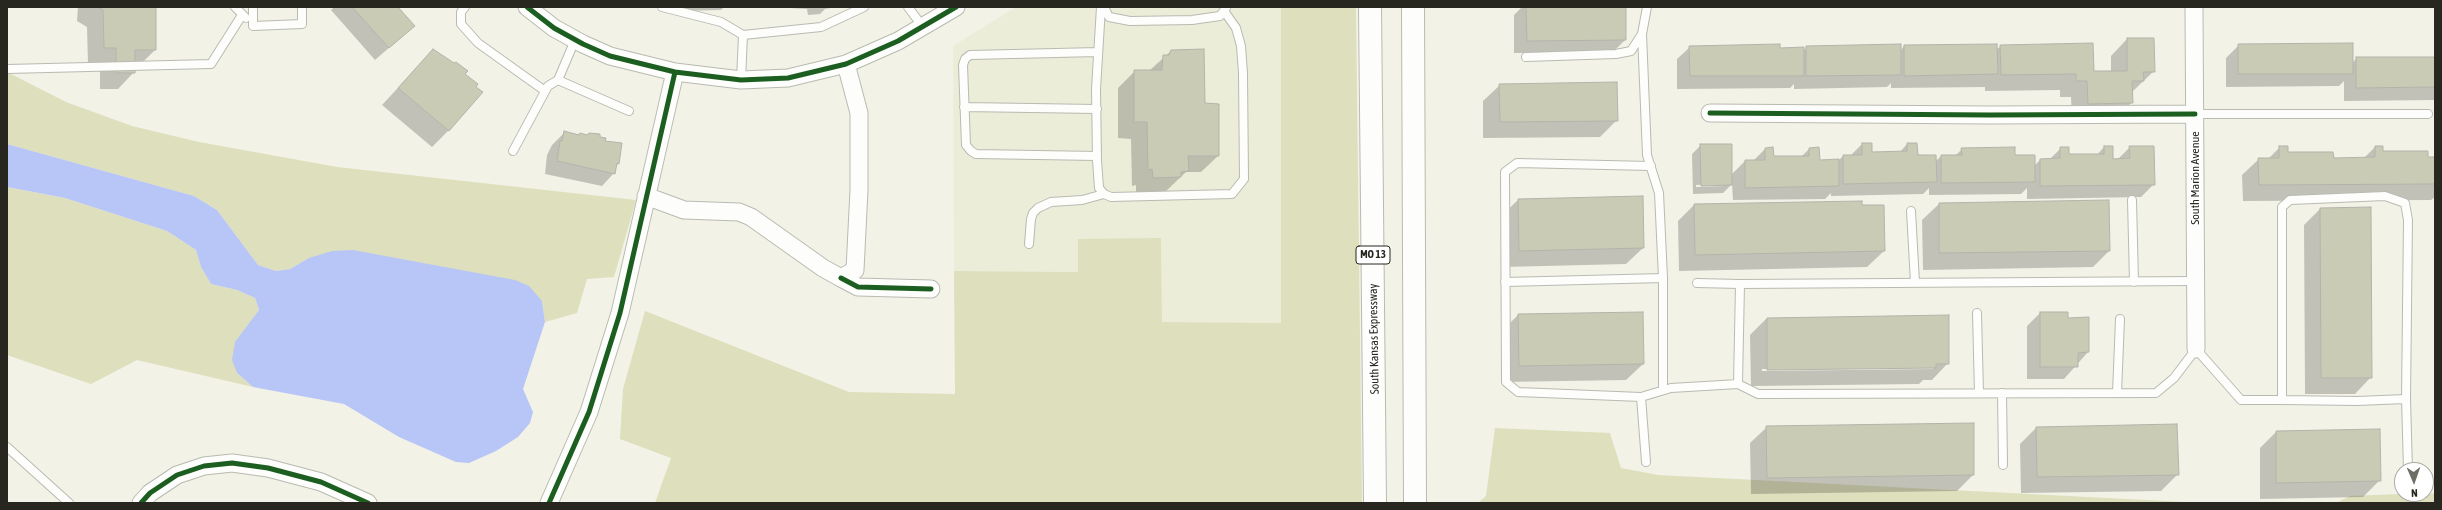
<!DOCTYPE html>
<style>
body{margin:0}
#map{position:relative;width:2442px;height:510px;overflow:hidden;background:#f2f2e7;font-family:"Asap Condensed",sans-serif}
canvas{display:block}
.frame{position:absolute;inset:0;border:8px solid #27271f;pointer-events:none}
.north{position:absolute;left:2394px;top:462px;width:40px;height:40px;box-sizing:border-box;background:#fff;border:1px solid #a9a9a5;border-radius:50%;rotate:178deg;font-size:11px;font-weight:700;line-height:16px;text-align:center;color:#27271f}
.north::after{content:'';display:block;margin:auto;width:14px;height:18px;background:#6e6e65;clip-path:polygon(50% 0,100% 100%,50% 72%,0 100%)}
</style>
<div id="map">
<canvas width="2442" height="510"></canvas>
<div class="frame"></div>
<div class="north">N</div>
</div>
<script>
const ctx = document.querySelector('canvas').getContext('2d');
ctx.lineJoin = 'round';
function fillPath(path, color) {
  ctx.fillStyle = color;
  ctx.fill(path, 'evenodd');
}
function shape(rows) {
  const path = new Path2D();
  for (const r of rows) {
    path.moveTo(r[0], r[1]);
    for (let i = 2; i < r.length; i += 2) path.lineTo(r[i], r[i + 1]);
  }
  return path;
}
function strokePath(path, color, width, dash) {
  ctx.strokeStyle = color;
  ctx.lineWidth = width;
  ctx.lineCap = dash ? 'butt' : 'round';
  ctx.setLineDash(dash || []);
  ctx.stroke(path);
}
function drawText(font, color, halo, rows, align = 'center') {
  ctx.font = font + ' "Asap Condensed",sans-serif';
  ctx.lineWidth = 3.5;
  ctx.setLineDash([]);
  ctx.textBaseline = 'middle';
  ctx.strokeStyle = halo;
  ctx.fillStyle = color;
  for (const [text, x, y, turn = 0] of rows) {
    ctx.save();
    ctx.translate(x, y);
    ctx.rotate((+turn || 0) * Math.PI / 180);
    ctx.textAlign = isNaN(turn) ? turn : align;
    if (halo) ctx.strokeText(text, 0, 0);
    ctx.fillText(text, 0, 0);
    ctx.restore();
  }
}
const built = shape([
 [1016,7,1281,7,1281,323,1162,322,1161,238,1078,272,954,271,953,46]
]);
const green = shape([
 [1281,7,1356,7,1362,503,655,503,671,458,620,439,623,389,645,311,849,392,955,394,954,271,1078,272,1078,239,1161,238,1162,322,1281,323],
 [7,72,66,102,132,126,199,142,337,167,636,200,614,277,587,279,577,313,545,322,542,301,309,258,290,269,276,271,258,265,217,210,194,196,7,144],
 [7,187,65,198,167,231,196,250,201,267,211,284,237,290,255,298,259,310,250,324,237,373,253,387,137,360,91,384,7,355],
 [1495,428,1610,433,1621,468,1658,475,2205,503,1478,503,1486,496],
 [2426,493,2435,494,2435,503,2336,503,2350,496]
]);
const water = shape([
 [7,144,194,196,217,210,258,265,276,271,290,269,309,258,332,251,353,250,515,280,529,286,542,301,545,322,523,389,533,412,530,423,518,437,496,451,469,463,456,462,399,437,344,404,253,387,237,373,232,360,235,342,259,310,255,298,237,290,211,284,201,267,196,250,167,231,65,198,7,187]
]);
const shadow = shape([
 [78,7,155,7,155,50,139,66,134,66,134,72,118,89,100,89,100,64,88,64,87,27,77,21],
 [334,7,397,7,414,26,375,60,331,10],
 [680,7,724,7,721,10,680,11],
 [772,7,837,7,825,9,820,14,808,15,807,9],
 [1522,7,1625,7,1626,39,1613,52,1514,53,1514,15],
 [2127,39,2153,39,2154,71,2132,92,2132,102,2115,119,2072,120,2071,97,2060,97,2060,90,1985,91,1985,87,1891,88,1891,83,1887,87,1794,89,1794,84,1790,88,1677,89,1677,59,1690,47,1803,51,1807,47,1900,51,1904,46,1996,50,2001,46,2093,73,2111,72,2111,56],
 [2239,45,2352,63,2357,58,2435,58,2435,100,2344,101,2344,81,2339,86,2226,87,2226,58],
 [433,50,464,74,449,130,432,147,382,105],
 [1171,51,1204,104,1218,156,1201,172,1186,172,1164,193,1136,194,1136,185,1132,186,1131,139,1118,138,1118,88,1135,71,1149,71],
 [1500,85,1617,120,1600,137,1483,138,1483,101],
 [565,132,598,138,604,142,618,163,614,173,602,186,545,174,547,155,552,145],
 [1862,144,1871,153,1900,152,1907,144,1917,156,1935,162,1941,156,1955,156,1962,149,2014,156,2034,166,2040,160,2049,160,2061,148,2068,155,2097,155,2104,147,2112,160,2117,160,2130,147,2154,184,2141,197,2027,199,2027,188,2021,194,1929,195,1929,188,1923,194,1831,196,1831,193,1825,199,1733,200,1732,184,1723,193,1693,194,1692,154,1701,145,1731,175,1745,161,1753,161,1765,149,1773,157,1801,157,1809,149,1819,161,1839,160,1843,156,1850,156],
 [1724,184,1724,186,1696,187,1696,185],
 [2280,147,2287,153,2333,159,2364,158,2375,147,2382,152,2435,158,2435,197,2431,200,2243,201,2242,175,2259,159,2268,159],
 [1642,197,1643,248,1626,264,1503,267,1501,216,1518,200],
 [2108,201,2109,251,2093,267,1923,270,1922,220,1939,204],
 [1694,205,1861,206,1884,251,1867,267,1679,271,1678,221],
 [2320,209,2371,377,2355,394,2305,394,2304,225],
 [2040,313,2067,319,2088,352,2064,379,2027,379,2027,326],
 [1518,315,1643,364,1626,380,1502,382,1502,331],
 [1948,316,1948,363,1932,380,1923,380,1919,384,1751,386,1750,335,1767,318],
 [1933,367,1933,369,1762,371,1762,369],
 [2176,425,2178,474,2161,491,2021,493,2020,444,2036,428],
 [1767,427,1973,475,1957,491,1751,494,1750,443],
 [2276,432,2380,480,2363,497,2260,499,2260,448]
]);
const building = shape([
 [98,7,156,7,156,50,135,50,135,73,116,73,116,48,104,48,103,10,98,7],
 [352,7,398,7,415,26,389,48,352,7],
 [1526,7,1626,7,1626,40,1527,41,1526,7],
 [2127,38,2154,38,2155,72,2143,72,2144,81,2132,81,2133,103,2088,104,2087,81,2076,81,2076,74,2001,75,2000,45,2093,43,2094,71,2127,71,2127,38],
 [2353,43,2353,74,2238,74,2238,44,2353,43],
 [1780,44,1780,48,1804,47,1804,76,1690,76,1689,46,1780,44],
 [1901,44,1901,75,1806,76,1806,46,1901,44],
 [1997,44,1998,74,1904,76,1904,45,1997,44],
 [433,49,454,63,456,62,468,71,465,74,478,84,476,87,483,92,449,131,398,88,433,49],
 [1204,49,1205,103,1219,104,1219,156,1188,156,1189,171,1181,172,1181,177,1153,178,1152,169,1148,170,1147,122,1134,122,1134,70,1162,70,1163,55,1169,55,1171,50,1204,49],
 [2356,57,2435,57,2435,87,2356,88,2356,57],
 [1617,82,1618,121,1500,122,1499,84,1617,82],
 [564,131,579,135,580,133,587,135,589,133,600,134,600,137,606,138,605,141,622,143,619,164,617,163,615,174,557,161,560,141,562,141,564,131],
 [1862,143,1872,143,1872,152,1907,151,1907,143,1917,143,1918,155,1936,155,1937,182,1843,184,1843,155,1862,155,1862,143],
 [1700,144,1732,144,1732,185,1701,186,1700,144],
 [2104,146,2113,146,2113,159,2130,158,2129,146,2154,146,2155,185,2040,186,2040,159,2060,158,2060,147,2069,147,2069,154,2104,154,2104,146],
 [2279,146,2288,146,2288,152,2333,152,2334,158,2375,157,2375,146,2383,146,2383,151,2428,151,2428,157,2435,157,2435,184,2259,185,2258,158,2279,158,2279,146],
 [1773,147,1774,156,1809,156,1809,148,1819,147,1820,160,1839,159,1839,186,1745,188,1745,160,1765,160,1765,148,1773,147],
 [2015,147,2015,155,2035,155,2035,182,1941,183,1941,155,1962,155,1961,148,2015,147],
 [1643,196,1644,248,1519,251,1518,199,1643,196],
 [2109,200,2110,251,1939,253,1939,203,2109,200],
 [1862,201,1862,205,1884,205,1885,251,1695,255,1694,204,1862,201],
 [2371,207,2372,378,2321,378,2320,208,2371,207],
 [1643,312,1644,364,1519,366,1518,314,1643,312],
 [2040,312,2068,312,2068,318,2089,317,2089,352,2078,353,2078,367,2040,367,2040,312],
 [1949,315,1949,364,1936,364,1936,368,1767,370,1767,318,1949,315],
 [1974,423,1974,475,1767,478,1766,426,1974,423],
 [2177,424,2179,475,2037,477,2036,427,2177,424],
 [2380,429,2381,481,2276,483,2276,431,2380,429]
]);
const service = shape([
 [235,7,246,18],
 [253,7,253,26,302,24,302,7],
 [465,7,461,12,461,24,478,43,545,91],
 [662,7,721,22,743,35],
 [908,7,923,27],
 [1101,7,1096,89,1097,160,1099,188,1104,194,1111,197,1232,194,1244,179,1243,73,1241,46,1236,28,1224,11],
 [1104,7,1109,17,1130,21,1192,20,1220,16,1226,8],
 [1642,34,1647,155,1659,193,1663,278,1663,390],
 [575,40,558,80,629,111],
 [1526,57,1616,54,1631,51,1642,34,1647,7],
 [7,69,211,64,242,15],
 [741,80,743,35,821,27,864,7],
 [964,107,1097,109],
 [2195,114,2428,114],
 [513,151,548,86,558,80],
 [1097,156,976,154,971,151,966,145,963,65,965,59,970,55,1098,52],
 [1651,166,1517,163,1505,172,1506,382,1518,392,1641,397,1671,388,1738,384],
 [2132,200,2134,282],
 [1911,211,1915,283],
 [1029,244,1031,219,1033,213,1038,208,1051,202,1082,200,1104,194],
 [2195,281,1740,284,1738,384,1758,394,2156,393,2174,378,2196,349,2241,400,2282,400,2357,401,2406,399,2408,220,2405,203,2385,196,2290,200,2282,207,2282,400],
 [1505,282,1663,278],
 [1697,283,1740,284],
 [1977,313,1979,393],
 [2002,393,2003,465],
 [2117,393,2120,319],
 [1641,397,1646,462],
 [2406,399,2408,470],
 [7,447,69,503]
]);
const minor = shape([
 [527,7,554,28,583,44,610,56,675,72,741,80,788,78,846,64,898,41,956,7],
 [2194,7,2196,349],
 [1710,113,1990,115,2195,114],
 [646,196,684,210,739,212,751,217,823,268,841,278,855,270,859,190,859,113,846,64],
 [841,278,858,287,931,289],
 [141,503,150,493,177,475,204,466,232,463,268,468,321,482,368,503],
 [549,503,589,412,620,313,675,72]
]);
const primary = shape([
 [1370,7,1375,503],
 [1413,7,1415,503]
]);
const cycleway = shape([
 [527,7,554,28,583,44,610,56,675,72,741,80,788,78,846,64,898,41,956,7],
 [1710,113,1990,115,2195,114],
 [841,278,858,287,931,289],
 [141,503,150,493,177,475,204,466,232,463,268,468,321,482,368,503],
 [549,503,589,412,620,313,675,72]
]);
const shields = [
 [1373,255,34]
];
const shieldNames = [
 ["MO 13",1373,255]
];
const streetNames = [
 ["South Marion Avenue",2195,178,-90],
 ["South Kansas Expressway",1374,339,-91]
];
fillPath(built, '#ecedd9');
fillPath(green, '#dedfbc');
fillPath(water, '#b7c6f7');
fillPath(shadow, '#0003');
fillPath(building, '#cacbb5');
strokePath(building, '#b3b3ab', 1);
strokePath(service, '#b9bab1', 10);
strokePath(minor, '#b9bab1', 19);
strokePath(primary, '#b9bab1', 24);
strokePath(service, '#fdfdfb', 8);
strokePath(minor, '#fdfdfb', 17);
strokePath(primary, '#fdfdfb', 22);
strokePath(cycleway, '#1b5e20', 5);
for (const [x, y, w] of shields) {
  const box = new Path2D();
  box.roundRect(x - w / 2, y - 9, w, 18, 3);
  ctx.fillStyle = '#fff';
  ctx.fill(box);
  strokePath(box, '#27271f', 1);
}
drawText('bold 11px', '#27271f', null, shieldNames);
drawText('12px', '#27271f', '#fff', streetNames);
</script>
